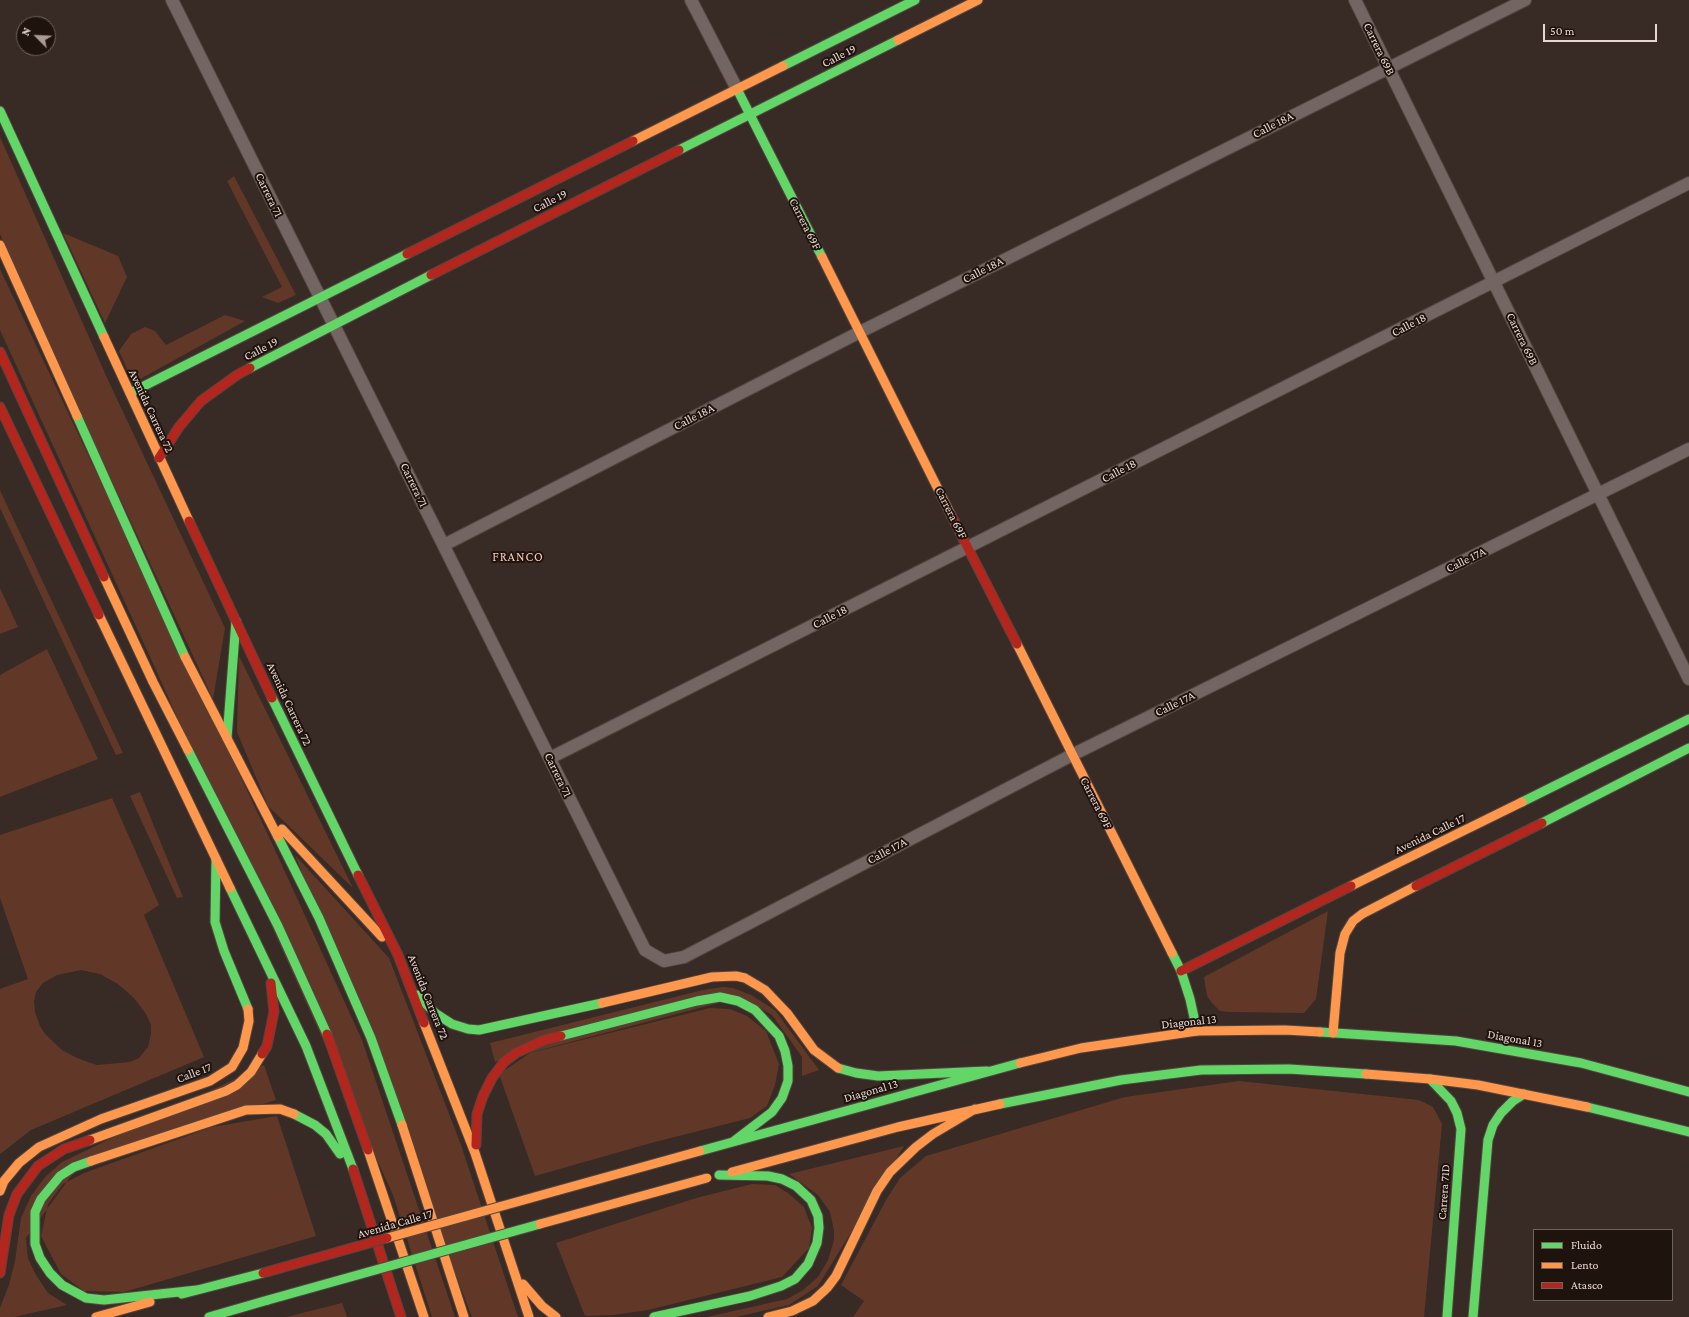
<!DOCTYPE html>
<style>
body{margin:0}
#map{position:relative;width:1689px;height:1317px;overflow:hidden;background:#382a24;font-family:"Crimson Pro",serif}
canvas{display:block}
.legend{position:absolute;left:1533px;top:1229px;width:140px;height:72px;box-sizing:border-box;background:#1f130e;border:1px solid #6f615c;margin:0;padding:5px 7px;list-style:none;font-size:12px;color:#e8d6d0}
.legend li{display:flex;align-items:center;gap:8px;height:20px}
.legend b{width:20px;border:1px solid #6f615c}
.north{position:absolute;left:16px;top:16px;width:40px;height:40px;box-sizing:border-box;background:#1f130e;border:1px solid #6f615c;border-radius:50%;rotate:294deg;font-size:11px;font-weight:700;line-height:16px;text-align:center;color:#e8d6d0}
.north::after{content:'';display:block;margin:auto;width:14px;height:18px;background:#aa9a94;clip-path:polygon(50% 0,100% 100%,50% 72%,0 100%)}
.scale{position:absolute;left:1543px;top:24px;width:114px;height:18px;box-sizing:border-box;border:2px solid #e8d6d0;border-top:0;padding-left:5px;font-size:12px;line-height:14px;white-space:nowrap;color:#e8d6d0;-webkit-text-stroke:3px #1f130e;paint-order:stroke}
</style>
<div id="map">
<canvas width="1689" height="1317"></canvas>
<ul class="legend">
<li><b style="height:5px;background:#63d668"></b>Fluido</li>
<li><b style="height:5px;background:#ff974d"></b>Lento</li>
<li><b style="height:5px;background:#b3261e"></b>Atasco</li>
</ul>
<div class="north">N</div>
<div class="scale">50 m</div>
</div>
<script>
const ctx = document.querySelector('canvas').getContext('2d');
ctx.lineJoin = 'round';
function fillPath(path, color) {
  ctx.fillStyle = color;
  ctx.fill(path, 'evenodd');
}
function shape(rows) {
  const path = new Path2D();
  for (const r of rows) {
    path.moveTo(r[0], r[1]);
    for (let i = 2; i < r.length; i += 2) path.lineTo(r[i], r[i + 1]);
  }
  return path;
}
function strokePath(path, color, width, dash) {
  ctx.strokeStyle = color;
  ctx.lineWidth = width;
  ctx.lineCap = dash ? 'butt' : 'round';
  ctx.setLineDash(dash || []);
  ctx.stroke(path);
}
function drawText(font, color, halo, rows, align = 'center') {
  ctx.font = font + ' "Crimson Pro",serif';
  ctx.lineWidth = 4;
  ctx.setLineDash([]);
  ctx.textBaseline = 'middle';
  ctx.strokeStyle = halo;
  ctx.fillStyle = color;
  for (const [text, x, y, turn = 0] of rows) {
    ctx.save();
    ctx.translate(x, y);
    ctx.rotate((+turn || 0) * Math.PI / 180);
    ctx.textAlign = isNaN(turn) ? turn : align;
    if (halo) ctx.strokeText(text, 0, 0);
    ctx.fillText(text, 0, 0);
    ctx.restore();
  }
}
const green = shape([
 [0,137,108,380,225,628,213,699,50,347,0,234],
 [234,176,296,295,278,303,262,297,282,287,227,181],
 [63,233,118,256,127,277,105,323],
 [0,269,269,837,362,1040,455,1317,432,1317,393,1195,151,659,0,330],
 [225,315,245,321,133,383,119,351,131,334,145,327,155,331,166,345],
 [0,490,6,503,123,753,116,755,0,508],
 [0,588,18,627,0,634],
 [47,649,98,759,0,797,0,675],
 [239,656,353,888,268,806,237,732],
 [140,792,183,897,177,898,130,796],
 [112,798,159,905,144,915,204,1057,31,1130,0,1154,0,989,28,979,0,898,0,835],
 [81,970,100,974,118,984,134,998,146,1014,151,1025,151,1034,148,1047,139,1058,130,1062,97,1065,77,1058,62,1050,45,1034,40,1026,35,1012,34,1001,36,992,43,983,57,975],
 [295,855,389,958,461,1145,518,1317,472,1317],
 [1328,911,1316,999,1304,1013,1229,1012,1220,1011,1212,1003,1207,996,1204,977],
 [723,987,733,988,751,995,775,1010,819,1070,802,1076,802,1057,772,1015,741,997,495,1062,490,1043,703,990],
 [710,1008,730,1009,747,1016,766,1031,779,1064,775,1085,767,1106,750,1118,651,1143,535,1176,499,1074,530,1053],
 [264,1065,276,1100,82,1161,26,1238,28,1259,36,1275,48,1293,67,1305,14,1317,0,1317,0,1308,9,1285,15,1261,21,1218,31,1196,45,1177,62,1162],
 [1239,1081,1419,1100,1433,1107,1442,1124,1424,1317,853,1317,864,1301,841,1285,886,1200,900,1178,926,1156,1125,1097],
 [277,1116,316,1236,124,1292,84,1291,61,1274,41,1236,48,1204,63,1184,84,1173,212,1127],
 [904,1146,818,1286,789,1305,736,1317,707,1317,787,1299,803,1290,818,1277,828,1260,834,1240,834,1231,830,1212,818,1195,789,1174],
 [752,1184,775,1185,788,1193,804,1207,812,1228,809,1248,782,1277,648,1310,613,1315,585,1316,556,1243,696,1198],
 [342,1303,347,1317,286,1317]
]);
const street = shape([
 [172,0,645,950,664,961,684,957,1072,755,1689,449],
 [691,0,737,89],
 [1355,0,1689,679],
 [444,545,860,332,1525,0],
 [550,758,1689,183]
]);
const fast = shape([
 [783,66,915,0],
 [737,89,822,257],
 [0,111,104,337],
 [679,150,898,40],
 [250,368,431,275],
 [130,393,407,254],
 [77,416,185,657],
 [272,698,358,875],
 [227,738,236,621],
 [188,750,278,926,327,1034],
 [1522,802,1689,719],
 [1542,823,1689,748],
 [278,837,319,918,371,1038,402,1125],
 [216,859,215,922,224,951,248,1009],
 [230,888,306,1046,353,1169],
 [1172,953,1181,971,1190,999,1197,1031],
 [417,995,435,1013,452,1024,468,1029,479,1030,602,1003],
 [1320,1032,1456,1041,1581,1063,1689,1092],
 [561,1036,697,1001,720,997,738,1001,755,1010,779,1036,785,1051,788,1066,788,1081,782,1098,772,1112,734,1141],
 [838,1068,856,1073,878,1076,987,1071],
 [1430,1079,1451,1101,1457,1113,1461,1129,1447,1317],
 [1000,1104,1121,1080,1201,1070,1289,1069,1366,1074],
 [1587,1107,1689,1132],
 [294,1114,315,1125,326,1134,340,1154],
 [700,1151,1020,1063],
 [91,1161,74,1167,60,1176,41,1199,35,1212,35,1244,40,1258,50,1273,62,1285,86,1298,104,1300,197,1290],
 [182,1294,263,1273],
 [209,1317,268,1300],
 [654,1317,750,1296,781,1286,795,1279,808,1264,817,1243,819,1228,818,1216,811,1200,796,1186,782,1179,768,1176,719,1175],
 [1473,1317,1488,1140,1493,1125,1501,1113,1513,1101,1524,1094]
]);
const slow = shape([
 [898,40,978,0],
 [633,141,783,66],
 [0,245,77,416],
 [822,257,951,515],
 [104,337,189,521],
 [104,577,153,682,188,750],
 [99,615,230,888],
 [1017,644,1172,953],
 [185,657,278,837],
 [282,829,382,937],
 [1351,886,1522,802],
 [602,1003,712,977,736,976,745,978,765,990,787,1013,814,1050,838,1068],
 [424,1023,475,1153,529,1317],
 [1333,1033,1340,953,1345,934,1353,921,1362,914,1416,886],
 [1020,1063,1081,1048,1197,1031,1285,1030,1320,1032],
 [1366,1074,1430,1079,1478,1085,1587,1107],
 [402,1125,464,1317],
 [90,1140,226,1091,237,1085,251,1072,262,1054],
 [368,1150,424,1317],
 [91,1161,246,1110,280,1109,294,1114],
 [732,1172,898,1127,1000,1104],
 [0,1191,4,1181,19,1163,39,1147,101,1119,210,1081,232,1067,243,1048,249,1021,248,1009],
 [523,1284,542,1306,556,1317],
 [96,1317,150,1302],
 [768,1317,792,1311,813,1301,827,1288,836,1276,877,1191,890,1172,916,1147,933,1134,975,1109]
]);
const jam = shape([
 [407,254,633,141],
 [431,275,679,150],
 [0,352,104,577],
 [0,407,99,615],
 [159,458,179,427,201,401,237,375,250,368],
 [951,515,1017,644],
 [189,521,272,698],
 [358,875,398,955,424,1023],
 [1416,886,1542,823],
 [1181,971,1351,886],
 [327,1034,368,1150],
 [262,1054,267,1046,274,1012,271,983],
 [476,1145,477,1114,483,1096,492,1078,504,1062,516,1053,544,1040,561,1036],
 [353,1169,401,1317],
 [0,1273,9,1215,17,1194,38,1166,64,1149,90,1140]
]);
const fastBridge = shape([
 [268,1300,540,1224]
]);
const slowBridge = shape([
 [540,1224,707,1178],
 [387,1238,700,1151]
]);
const jamBridge = shape([
 [263,1273,387,1238]
]);
const streetNames = [
 ["Carrera 69B",1379,49,64],
 ["Calle 19",839,56,-27],
 ["Calle 18A",1273,125,-27],
 ["Carrera 71",269,195,64],
 ["Calle 19",550,201,-27],
 ["Carrera 69F",805,224,63],
 ["Calle 18A",983,270,-27],
 ["Calle 18",1409,325,-27],
 ["Carrera 69B",1522,339,64],
 ["Calle 19",261,349,-28],
 ["Avenida Carrera 72",151,411,65],
 ["Calle 18A",694,417,-27],
 ["Calle 18",1119,471,-27],
 ["Carrera 71",414,485,64],
 ["Carrera 69F",951,513,63],
 ["Calle 17A",1466,560,-26],
 ["Calle 18",830,617,-27],
 ["Avenida Carrera 72",289,704,65],
 ["Calle 17A",1175,704,-26],
 ["Carrera 71",558,775,64],
 ["Carrera 69F",1096,803,63],
 ["Avenida Calle 17",1430,834,-26],
 ["Calle 17A",887,851,-28],
 ["Avenida Carrera 72",428,997,68],
 ["Diagonal 13",1189,1022,-6],
 ["Diagonal 13",1515,1039,10],
 ["Calle 17",194,1073,-21],
 ["Diagonal 13",871,1091,-16],
 ["Carrera 71D",1444,1192,-86],
 ["Avenida Calle 17",395,1224,-16]
];
const neighbourhoodNames = [
 ["FRANCO",518,557]
];
fillPath(green, '#613827');
strokePath(street, '#534641', 14);
strokePath(fast, '#534641', 11);
strokePath(slow, '#534641', 11);
strokePath(jam, '#534641', 11);
strokePath(street, '#736662', 12);
strokePath(fast, '#63d668', 9);
strokePath(slow, '#ff974d', 9);
strokePath(jam, '#b3261e', 9);
strokePath(fastBridge, '#534641', 11, []);
strokePath(slowBridge, '#534641', 11, []);
strokePath(jamBridge, '#534641', 11, []);
strokePath(fastBridge, '#63d668', 9);
strokePath(slowBridge, '#ff974d', 9);
strokePath(jamBridge, '#b3261e', 9);
drawText('12px', '#e8d6d0', '#1f130e', streetNames);
ctx.letterSpacing = '1px';
drawText('13px', '#f6c7b5', '#1f130e', neighbourhoodNames);
ctx.letterSpacing = '0px';
</script>
